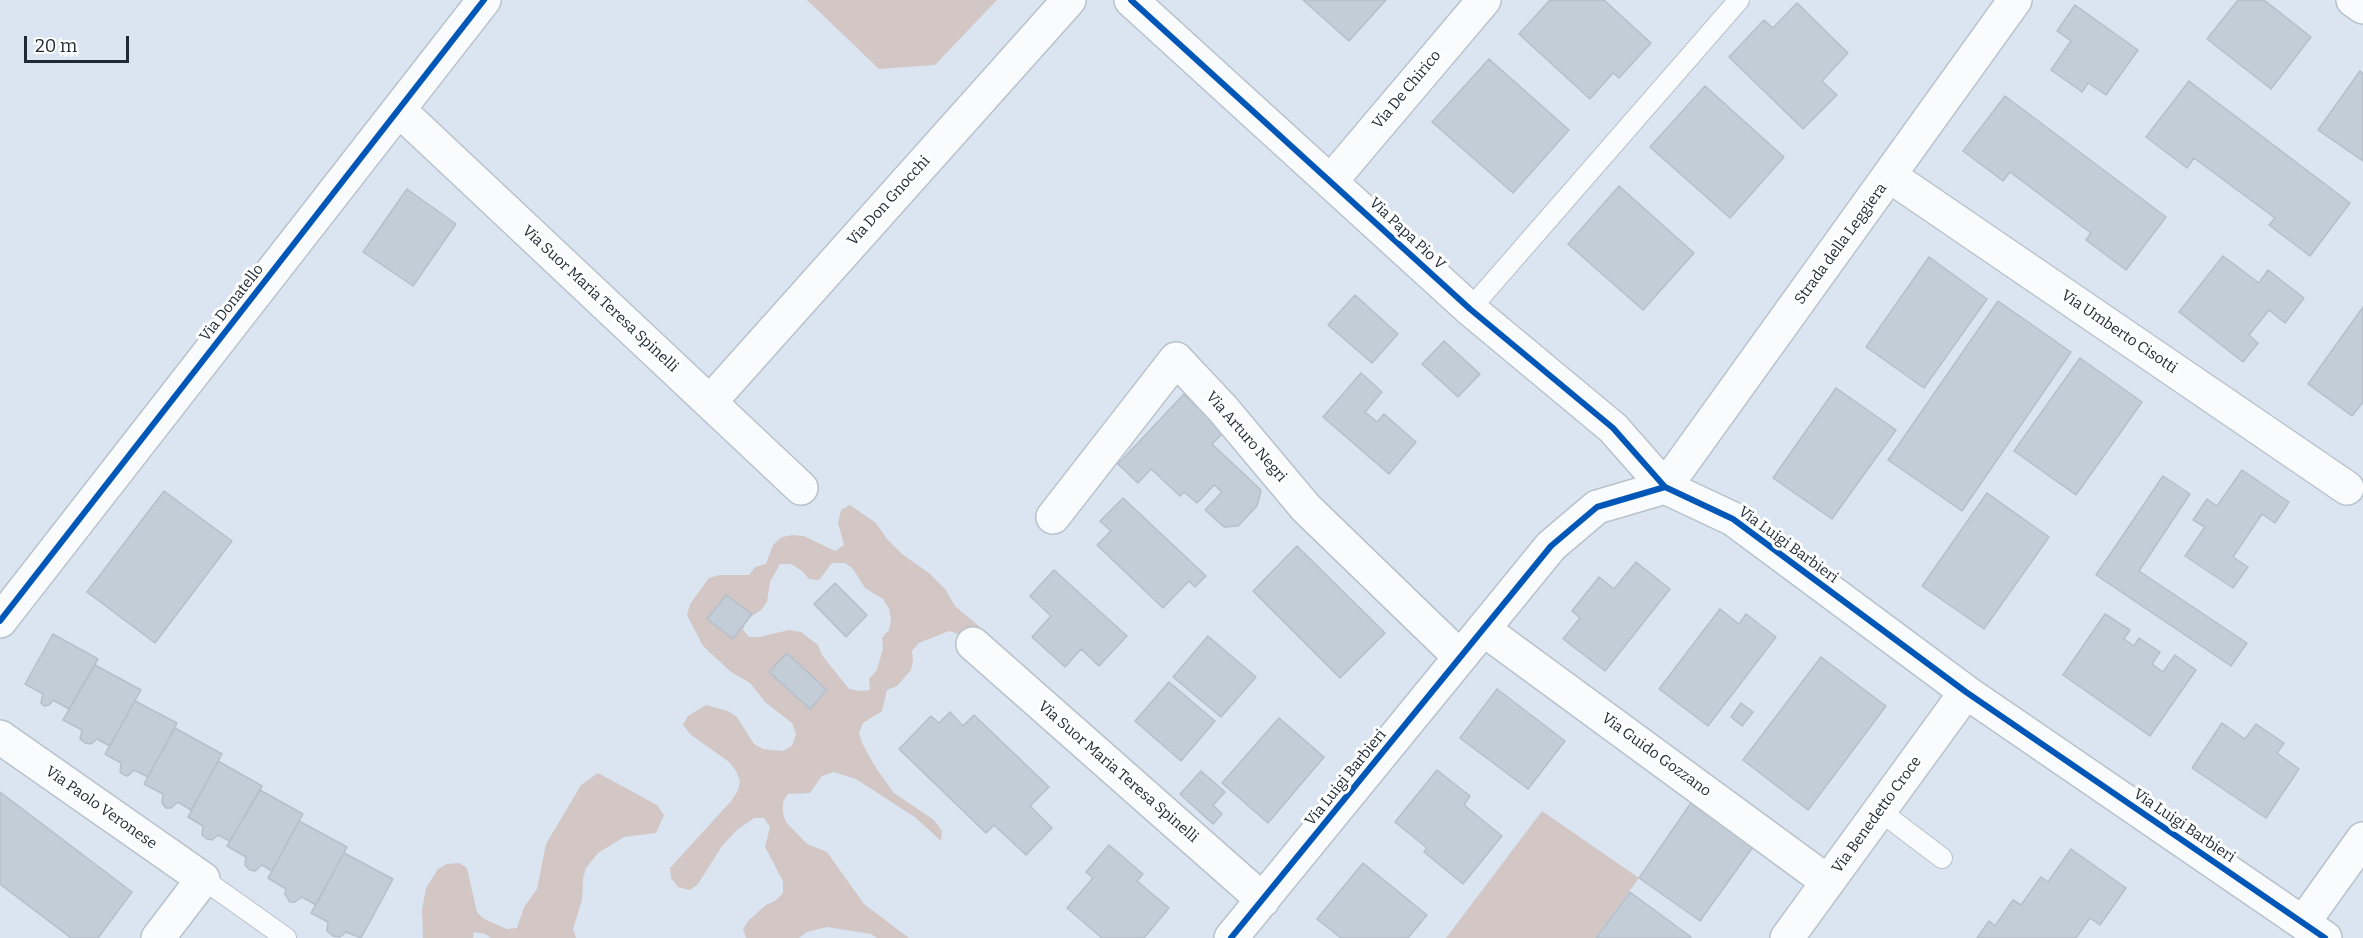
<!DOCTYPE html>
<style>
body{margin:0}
#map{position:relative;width:2363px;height:938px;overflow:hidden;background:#dae5f1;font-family:Bitter,serif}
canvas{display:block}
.scale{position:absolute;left:24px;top:36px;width:105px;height:27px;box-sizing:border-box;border:3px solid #212a34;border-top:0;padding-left:8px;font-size:18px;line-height:21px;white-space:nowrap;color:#212a34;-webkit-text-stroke:4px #fff;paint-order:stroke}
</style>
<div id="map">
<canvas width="2363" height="938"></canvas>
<div class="scale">20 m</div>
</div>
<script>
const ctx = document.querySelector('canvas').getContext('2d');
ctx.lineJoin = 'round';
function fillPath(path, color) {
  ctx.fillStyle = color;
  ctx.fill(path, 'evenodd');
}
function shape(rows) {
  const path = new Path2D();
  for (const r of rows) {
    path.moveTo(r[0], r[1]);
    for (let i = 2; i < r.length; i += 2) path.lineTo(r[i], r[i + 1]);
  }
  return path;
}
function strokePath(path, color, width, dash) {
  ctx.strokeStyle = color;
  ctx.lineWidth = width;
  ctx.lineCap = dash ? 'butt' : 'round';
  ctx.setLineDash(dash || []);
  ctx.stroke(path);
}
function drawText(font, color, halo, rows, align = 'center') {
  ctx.font = font + ' Bitter,serif';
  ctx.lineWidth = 6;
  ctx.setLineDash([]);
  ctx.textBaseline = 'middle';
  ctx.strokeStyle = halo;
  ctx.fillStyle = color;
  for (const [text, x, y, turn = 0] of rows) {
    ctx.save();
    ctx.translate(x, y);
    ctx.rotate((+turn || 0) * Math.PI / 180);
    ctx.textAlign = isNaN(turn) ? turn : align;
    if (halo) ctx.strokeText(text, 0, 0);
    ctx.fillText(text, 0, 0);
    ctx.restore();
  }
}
const green = shape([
 [807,0,997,0,935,65,879,69],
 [850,505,876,523,887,539,902,554,929,573,946,590,955,606,987,633,986,643,949,631,919,643,912,651,913,660,911,670,897,686,887,690,882,711,863,723,859,733,862,743,876,768,894,793,934,820,942,831,941,841,916,818,856,779,834,772,822,776,810,793,788,794,783,802,783,813,786,822,807,844,827,852,864,904,909,938,877,938,871,934,827,927,807,932,799,938,746,938,743,929,749,920,766,905,775,901,783,893,783,881,765,847,770,827,764,818,754,818,737,830,722,846,698,884,690,890,678,887,671,878,670,868,732,800,738,790,740,781,736,771,729,762,691,735,683,725,688,716,706,705,728,711,737,717,754,744,763,749,783,751,792,746,796,734,792,723,765,702,750,683,731,672,703,646,687,615,690,604,709,578,719,575,749,575,755,567,766,564,773,545,782,537,793,535,804,536,835,551,844,545,838,523,841,510],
 [832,563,845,563,853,569,865,588,883,599,889,609,891,619,889,630,882,638,883,648,877,670,869,679,870,690,859,691,849,689,822,655,818,645,801,632,789,630,759,637,749,637,743,630,746,620,761,610,767,602,770,582,780,564,791,564,802,571,809,579,819,580],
 [598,773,657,805,664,815,656,833,624,837,598,853,586,868,583,879,582,900,573,929,576,938,491,938,485,934,474,932,473,938,423,938,422,910,426,888,438,869,447,864,459,863,467,868,477,912,484,919,507,929,517,928,524,907,537,889,546,844,581,785],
 [1542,811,1639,878,1595,938,1446,938]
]);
const building = shape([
 [1303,0,1386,0,1349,41,1303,0],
 [1550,0,1604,0,1651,43,1619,78,1613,73,1590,99,1519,34,1550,0],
 [2238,0,2264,0,2311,37,2271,89,2207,39,2238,0],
 [1797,3,1848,53,1822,81,1837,95,1803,129,1729,57,1764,20,1773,28,1797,3],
 [2075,5,2138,50,2106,95,2088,83,2082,92,2051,70,2071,41,2057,31,2075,5],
 [1489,59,1569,130,1513,193,1432,122,1489,59],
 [2360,71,2363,74,2363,161,2318,130,2360,71],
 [2189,81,2350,203,2310,256,2269,225,2275,218,2194,158,2187,168,2146,137,2189,81],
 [1705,86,1784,157,1730,218,1650,147,1705,86],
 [2005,96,2166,217,2126,270,2086,240,2091,233,2010,172,2003,181,1963,151,2005,96],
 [1619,186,1694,253,1643,310,1568,244,1619,186],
 [407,189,456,224,413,286,363,252,407,189],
 [2223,256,2259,283,2268,270,2304,298,2285,323,2269,310,2249,335,2258,343,2243,362,2179,312,2223,256],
 [1929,257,1987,299,1924,388,1866,347,1929,257],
 [1355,295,1398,334,1372,363,1328,325,1355,295],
 [1998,301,2071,352,1962,511,1888,460,1998,301],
 [2363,307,2363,402,2352,416,2308,384,2363,307],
 [1444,341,1480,374,1458,397,1422,364,1444,341],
 [2080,358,2142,402,2076,495,2014,451,2080,358],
 [1361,373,1382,392,1365,412,1377,422,1384,414,1416,442,1389,474,1323,417,1361,373],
 [1836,388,1896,430,1832,519,1773,478,1836,388],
 [1184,394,1224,432,1212,444,1261,490,1257,506,1238,526,1224,527,1205,510,1222,492,1214,485,1197,503,1184,492,1180,496,1151,469,1138,483,1118,464,1184,394],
 [2242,470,2289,502,2275,523,2262,514,2233,557,2248,567,2233,588,2185,556,2205,527,2193,520,2207,499,2217,506,2242,470],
 [2163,476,2190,494,2139,571,2247,643,2231,666,2096,575,2163,476],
 [164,491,232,541,155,643,87,592,164,491],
 [1987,493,2049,537,1984,629,1922,586,1987,493],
 [1123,498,1206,576,1195,587,1189,581,1163,608,1097,545,1111,531,1100,521,1123,498],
 [1297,546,1385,633,1340,678,1253,591,1297,546],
 [1636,562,1670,589,1605,671,1563,639,1580,618,1572,611,1599,577,1614,589,1636,562],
 [1054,570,1127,636,1099,666,1081,649,1065,667,1032,637,1051,616,1030,596,1054,570],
 [835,583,867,615,846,637,814,604,835,583],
 [726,595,752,614,733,639,707,619,726,595],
 [1720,609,1739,624,1746,614,1776,637,1708,726,1659,689,1720,609],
 [2105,614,2130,630,2124,639,2134,646,2139,638,2160,652,2152,664,2163,672,2175,655,2196,670,2150,736,2063,675,2105,614],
 [53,634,98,659,69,709,53,700,49,705,44,706,41,703,43,694,25,684,53,634],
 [1208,636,1256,677,1221,717,1173,677,1208,636],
 [787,653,827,690,810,709,769,672,787,653],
 [1821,657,1886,706,1808,810,1743,760,1821,657],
 [95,665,141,690,110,746,97,739,91,744,85,743,80,739,82,730,63,720,95,665],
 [1169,682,1215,721,1181,761,1135,721,1169,682],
 [1497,689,1565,741,1528,789,1460,738,1497,689],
 [135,701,177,723,148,777,134,770,128,776,124,775,120,772,121,763,105,754,135,701],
 [1741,703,1753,712,1742,726,1731,717,1741,703],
 [950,712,963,726,974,715,1049,787,1030,806,1052,828,1026,855,994,825,986,833,899,749,931,716,939,723,950,712],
 [1279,718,1324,757,1268,823,1222,783,1279,718],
 [2222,723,2245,739,2256,724,2284,743,2277,753,2299,769,2266,818,2192,768,2222,723],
 [175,728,222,754,191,810,178,802,171,808,166,808,162,803,163,794,144,784,175,728],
 [218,761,262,786,230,841,218,835,212,840,207,839,202,835,203,826,188,817,218,761],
 [1437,770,1470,796,1464,805,1502,836,1463,884,1424,852,1427,848,1395,822,1437,770],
 [1201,771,1225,792,1213,805,1222,814,1213,824,1180,794,1201,771],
 [260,790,303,814,272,871,262,865,255,871,250,870,245,865,246,857,227,846,260,790],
 [0,792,132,892,98,938,71,938,0,884,0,792],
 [1691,803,1753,847,1700,921,1639,878,1691,803],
 [299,821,347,847,316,905,302,897,295,902,290,902,285,894,286,889,268,878,299,821],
 [1109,845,1143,874,1137,881,1169,908,1144,938,1102,938,1067,908,1093,878,1086,872,1109,845],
 [2071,849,2126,888,2100,925,2090,918,2076,938,1977,938,1989,921,1995,926,2013,900,2021,905,2041,877,2048,882,2071,849],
 [344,853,393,879,361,938,346,932,340,937,333,936,327,931,328,922,311,913,344,853],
 [1363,863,1427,915,1408,938,1341,938,1317,919,1363,863],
 [1630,892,1691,937,1690,938,1596,938,1630,892]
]);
const service = shape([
 [1470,309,1739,0],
 [1880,811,1942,858],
 [203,879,286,938]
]);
const minor = shape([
 [1131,0,1470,309,1613,428,1665,487],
 [2353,0,2363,7],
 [399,110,801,488],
 [1890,176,2347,488],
 [1331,181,1484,0],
 [710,402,1069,0],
 [1665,487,2015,0],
 [1053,517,1176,359,1223,409,1306,508,1459,656],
 [0,621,484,0],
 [1483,629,1828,882],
 [973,644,1263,900],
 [0,737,203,879,158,938],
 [2303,923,2363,839],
 [1231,938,1551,546,1597,507,1665,487,1733,519,1966,692,2325,938],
 [1787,938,1966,692]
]);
const cycleway = shape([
 [1131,0,1470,309,1613,428,1665,487],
 [0,621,484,0],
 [1231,938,1551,546,1597,507,1665,487,1733,519,1966,692,2325,938]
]);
const streetNames = [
 ["Via De Chirico",1407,90,-50],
 ["Via Don Gnocchi",889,201,-48],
 ["Via Papa Pio V",1407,234,43],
 ["Strada della Leggiera",1841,244,-54],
 ["Via Suor Maria Teresa Spinelli",600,299,43],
 ["Via Donatello",232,303,-52],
 ["Via Umberto Cisotti",2119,332,34],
 ["Via Arturo Negri",1246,437,49],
 ["Via Luigi Barbieri",1788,545,36],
 ["Via Guido Gozzano",1656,755,36],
 ["Via Suor Maria Teresa Spinelli",1118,772,41],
 ["Via Luigi Barbieri",1346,778,-51],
 ["Via Paolo Veronese",101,808,35],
 ["Via Benedetto Croce",1877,815,-54],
 ["Via Luigi Barbieri",2184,826,34]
];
fillPath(green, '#d3c7c6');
fillPath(building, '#c3cdd7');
strokePath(building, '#b6bfc9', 1.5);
strokePath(service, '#b8c2cb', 22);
strokePath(minor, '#b8c2cb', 36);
strokePath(service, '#f9fbfd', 20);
strokePath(minor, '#f9fbfd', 33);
strokePath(cycleway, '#0057b8', 6);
drawText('15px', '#212a34', '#fff', streetNames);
</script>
